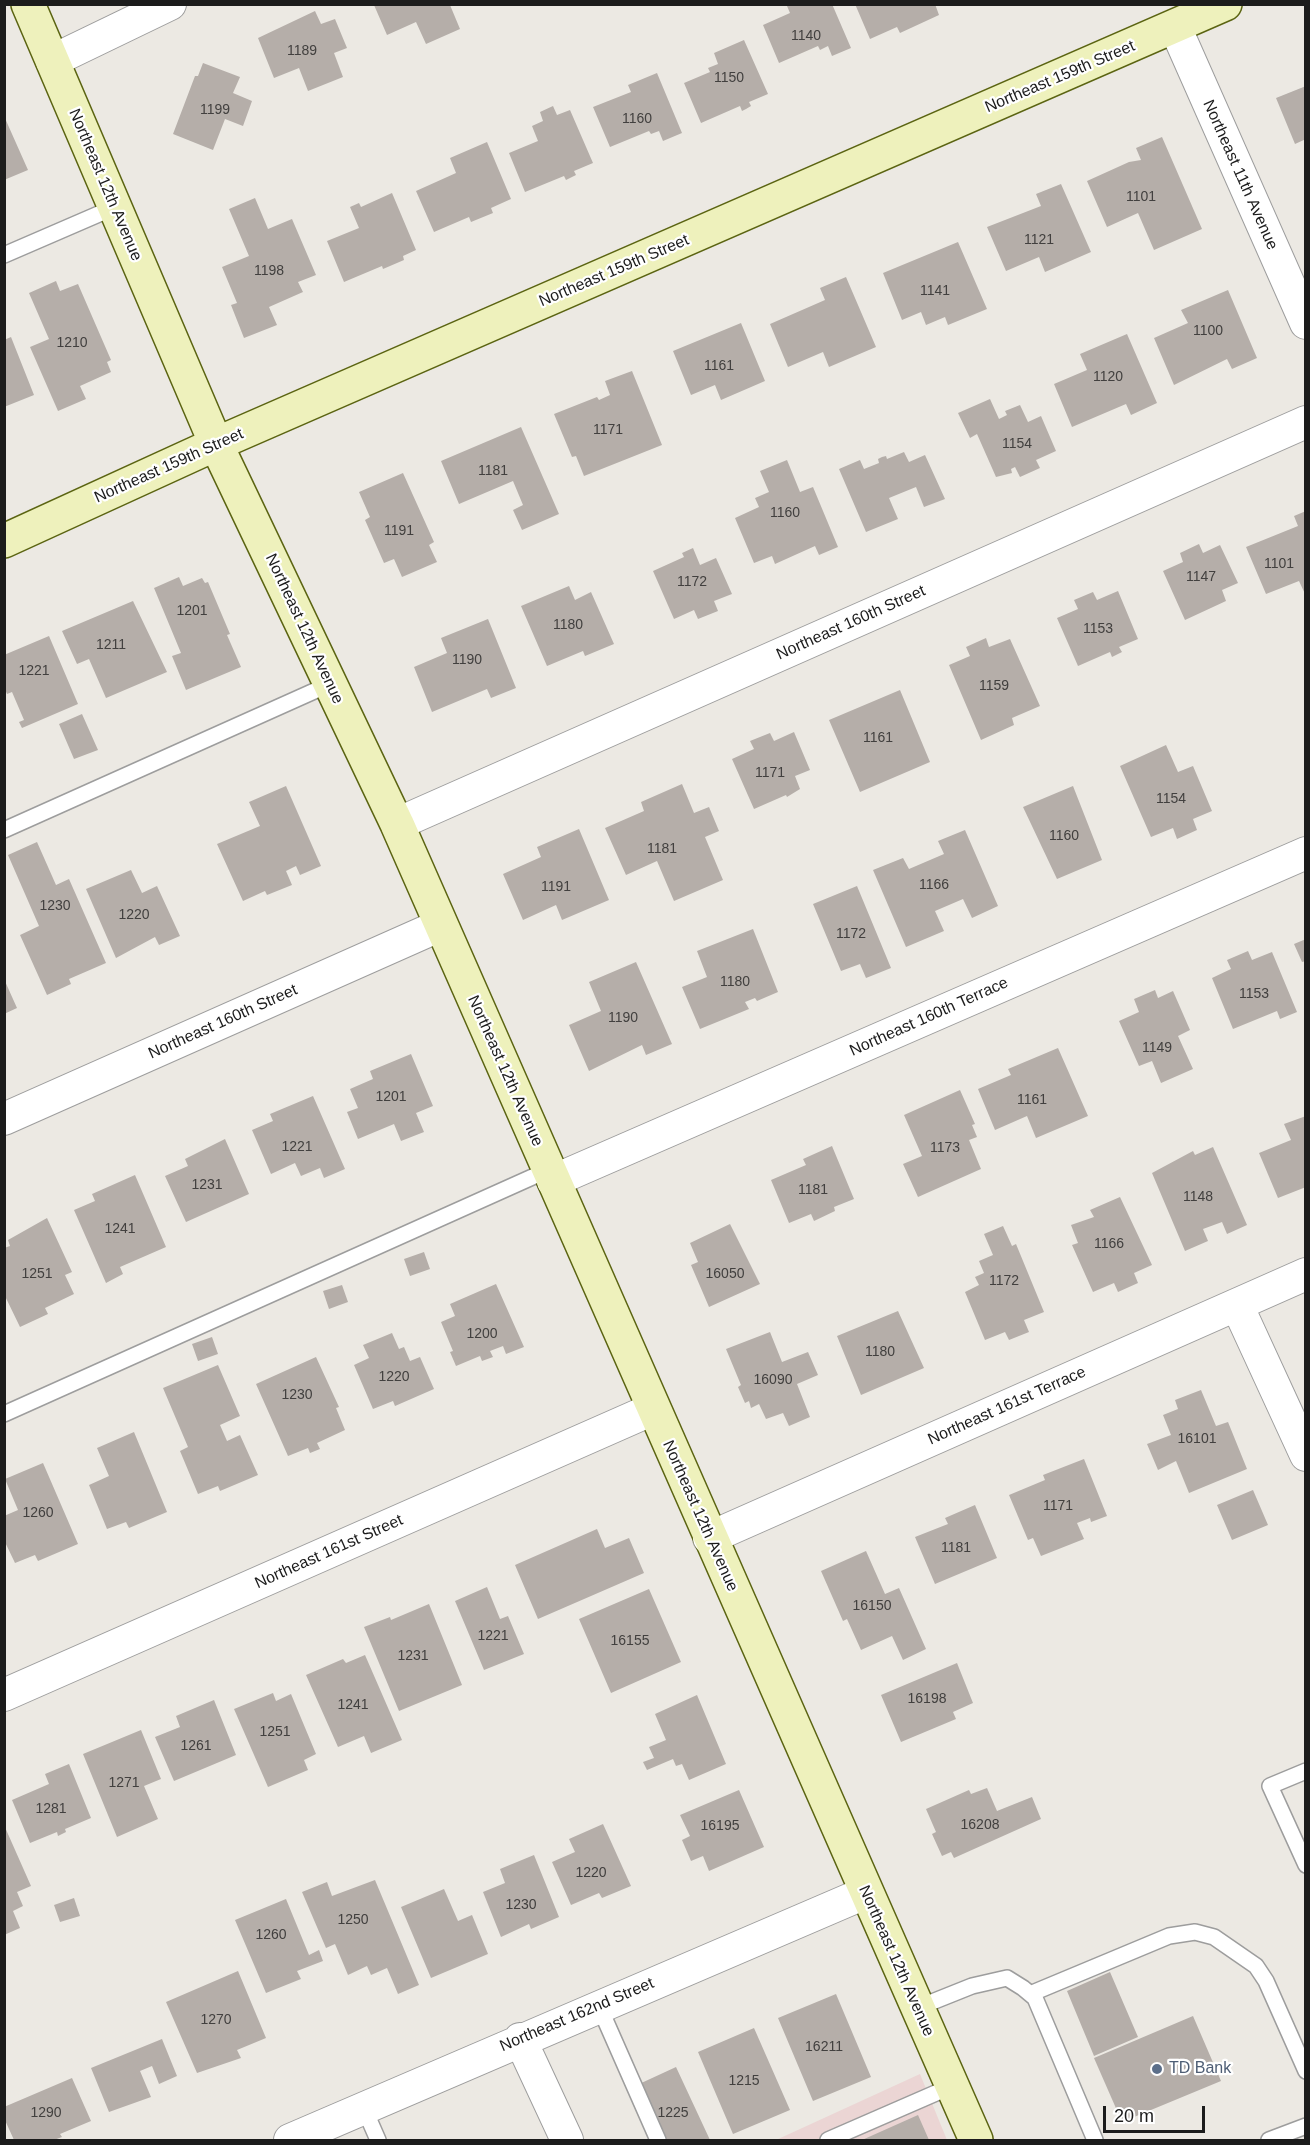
<!DOCTYPE html>
<style>
body{margin:0}
#map{position:relative;width:1310px;height:2145px;overflow:hidden;background:#ece9e3;font-family:Arial,sans-serif}
canvas{display:block}
.frame{position:absolute;inset:0;border:6px solid #1c1c1c;pointer-events:none}
.scale{position:absolute;left:1103px;top:2106px;width:102px;height:27px;box-sizing:border-box;border:3px solid #1c1c1c;border-top:0;padding-left:8px;font-size:18px;line-height:21px;white-space:nowrap;color:#1c1c1c;-webkit-text-stroke:4px #fff;paint-order:stroke}
</style>
<div id="map">
<canvas width="1310" height="2145"></canvas>
<div class="frame"></div>
<div class="scale">20 m</div>
</div>
<script>
const ctx = document.querySelector('canvas').getContext('2d');
ctx.lineJoin = 'round';
function fillPath(path, color) {
  ctx.fillStyle = color;
  ctx.fill(path, 'evenodd');
}
function shape(rows) {
  const path = new Path2D();
  for (const r of rows) {
    path.moveTo(r[0], r[1]);
    for (let i = 2; i < r.length; i += 2) path.lineTo(r[i], r[i + 1]);
  }
  return path;
}
function strokePath(path, color, width, dash) {
  ctx.strokeStyle = color;
  ctx.lineWidth = width;
  ctx.lineCap = dash ? 'butt' : 'round';
  ctx.setLineDash(dash || []);
  ctx.stroke(path);
}
function drawText(font, color, halo, rows, align = 'center') {
  ctx.font = font + ' Arial,sans-serif';
  ctx.lineWidth = 4.5;
  ctx.setLineDash([]);
  ctx.textBaseline = 'middle';
  ctx.strokeStyle = halo;
  ctx.fillStyle = color;
  for (const [text, x, y, turn = 0] of rows) {
    ctx.save();
    ctx.translate(x, y);
    ctx.rotate((+turn || 0) * Math.PI / 180);
    ctx.textAlign = isNaN(turn) ? turn : align;
    if (halo) ctx.strokeText(text, 0, 0);
    ctx.fillText(text, 0, 0);
    ctx.restore();
  }
}
const commercial = shape([
 [920,2074,947,2140,776,2140]
]);
const building = shape([
 [791,4,832,4,851,48,832,56,828,46,820,50,818,46,779,63,763,25,790,13,787,6],
 [855,4,935,4,939,15,900,33,897,27,870,39],
 [374,5,450,5,460,29,426,44,416,22,387,35],
 [315,11,321,24,335,19,347,48,334,53,343,77,308,91,299,68,274,78,258,38],
 [744,40,768,94,749,102,751,106,746,109,742,111,740,106,701,123,684,83,710,72,708,68,718,64,714,53],
 [203,63,240,77,233,93,252,101,243,126,225,119,213,150,173,134,195,76,198,76],
 [657,73,682,133,663,141,659,131,651,134,649,131,610,147,593,107,631,92,628,85],
 [1306,86,1306,139,1295,144,1276,98],
 [553,106,557,115,570,110,593,163,574,171,576,175,566,180,564,176,525,192,509,153,538,141,532,126,543,121,540,112],
 [4,116,28,170,4,180],
 [1162,137,1202,229,1154,250,1138,213,1107,227,1087,181,1129,162,1141,160,1136,148],
 [487,142,511,199,491,208,493,213,471,222,469,217,434,232,416,191,456,173,450,158],
 [1061,184,1091,252,1045,272,1039,257,1006,271,987,227,1041,206,1036,194],
 [392,193,416,250,403,256,404,260,383,269,382,266,344,282,327,241,359,228,350,207,359,203,361,207],
 [255,198,268,229,292,219,316,275,298,282,303,292,269,307,277,325,244,338,231,305,237,303,222,267,249,256,229,209],
 [958,242,987,309,948,325,945,317,926,325,921,312,902,320,883,273],
 [846,277,876,347,829,367,823,352,788,367,770,324,825,300,820,288],
 [56,281,60,291,78,284,111,360,107,362,111,372,80,386,86,399,58,411,30,347,49,339,29,293],
 [1228,290,1257,358,1232,369,1227,359,1174,385,1154,338,1188,323,1181,310],
 [741,323,765,381,721,400,715,385,691,395,673,351],
 [1127,334,1157,403,1131,415,1126,404,1072,427,1054,384,1087,370,1080,354],
 [11,337,34,395,4,407,4,340],
 [632,371,662,445,584,476,576,456,572,457,554,414,597,397,599,400,610,395,605,381],
 [990,399,999,419,1007,415,1005,411,1020,405,1028,422,1041,416,1056,451,1036,460,1040,468,1020,477,1015,467,1011,469,1012,473,996,477,977,434,970,438,958,413],
 [521,427,559,514,522,530,513,510,523,505,513,481,459,504,441,461],
 [904,452,909,462,925,455,945,499,924,507,916,487,889,498,898,519,866,532,839,469,860,460,864,469,879,463,878,459,882,457,886,456,887,459],
 [787,460,800,492,813,487,838,547,819,555,815,546,775,564,772,556,754,563,735,518,759,507,755,498,769,492,760,471],
 [403,473,434,542,429,545,437,562,402,577,394,559,384,563,365,520,370,517,359,492],
 [1306,511,1306,596,1299,581,1266,594,1246,547,1298,526,1294,516],
 [1199,544,1203,553,1220,545,1238,583,1222,590,1226,601,1185,620,1163,571,1183,562,1180,553],
 [693,548,700,565,716,558,732,594,714,601,718,611,698,619,694,610,674,619,653,571,684,557,682,553],
 [179,577,183,586,202,578,205,583,208,582,230,634,227,635,241,667,186,690,172,656,181,653,154,588],
 [569,586,575,600,591,592,614,644,585,656,583,651,547,666,521,606],
 [1118,591,1138,639,1119,647,1122,652,1112,657,1110,652,1078,666,1057,618,1078,609,1074,600,1093,592,1097,600],
 [133,601,167,672,106,698,89,659,77,664,62,631],
 [488,619,516,688,491,698,487,689,432,712,414,667,447,653,441,638],
 [49,636,78,704,22,728,19,722,24,720,12,692,7,694,4,687,4,655],
 [986,638,989,647,1010,639,1040,706,1012,718,1014,725,981,740,949,665,970,656,966,647],
 [900,690,930,762,860,792,829,720],
 [82,714,98,750,74,759,59,724],
 [794,732,810,770,795,776,800,789,787,797,786,795,754,809,732,759,754,749,750,741,770,733,774,741],
 [1166,745,1178,772,1193,766,1212,811,1193,819,1197,830,1177,839,1173,828,1151,837,1120,766],
 [682,784,694,813,709,807,719,831,705,837,723,880,674,901,657,861,626,875,605,828,644,811,641,802],
 [286,786,321,866,300,875,296,866,286,871,292,885,267,895,265,891,243,901,217,844,260,826,249,802],
 [1073,786,1102,860,1057,879,1023,807],
 [579,829,609,900,562,920,556,905,523,920,503,874,541,857,537,847],
 [965,830,998,906,972,918,963,899,935,911,944,931,906,947,873,870,903,858,909,869,944,854,938,841],
 [37,842,56,885,69,879,106,963,69,979,71,984,47,995,20,935,39,926,8,855],
 [131,870,142,893,157,886,180,936,159,945,155,937,116,958,86,889],
 [857,886,891,968,866,978,860,964,841,971,813,904],
 [753,929,778,992,757,1001,755,998,745,1002,749,1009,700,1029,682,987,707,977,697,951],
 [1306,939,1306,961,1302,962,1294,944],
 [1248,951,1252,960,1272,952,1297,1012,1280,1019,1277,1011,1233,1029,1212,978,1231,969,1227,960],
 [636,962,672,1044,646,1055,642,1045,589,1071,569,1025,601,1011,589,982],
 [4,979,17,1008,4,1014],
 [1155,990,1158,998,1173,991,1190,1030,1178,1036,1193,1069,1161,1083,1152,1061,1139,1066,1119,1021,1139,1012,1134,999],
 [1058,1048,1088,1116,1036,1138,1027,1116,995,1130,978,1089,1011,1075,1008,1069],
 [411,1054,433,1106,416,1113,424,1132,401,1141,394,1124,358,1139,347,1112,358,1108,350,1089,373,1079,370,1071],
 [960,1090,975,1124,972,1125,977,1137,969,1140,981,1169,918,1197,903,1164,922,1156,904,1115],
 [313,1096,345,1169,324,1178,320,1168,301,1176,295,1163,271,1174,252,1130,273,1121,270,1114],
 [1306,1116,1306,1187,1278,1198,1259,1153,1291,1140,1284,1124],
 [225,1139,249,1194,186,1222,165,1176,188,1166,185,1159],
 [832,1146,854,1199,834,1207,835,1211,814,1221,811,1214,789,1223,771,1180,806,1165,803,1159],
 [1213,1147,1247,1225,1227,1234,1222,1222,1203,1229,1208,1241,1185,1251,1152,1173,1193,1151,1195,1155],
 [135,1175,166,1247,120,1267,123,1274,106,1283,74,1210,95,1201,92,1194],
 [1120,1197,1152,1265,1134,1273,1138,1283,1118,1292,1114,1283,1093,1292,1072,1245,1078,1243,1071,1225,1094,1217,1090,1210],
 [47,1218,72,1272,65,1275,74,1294,45,1308,48,1314,20,1327,4,1294,4,1248,10,1246,8,1240],
 [730,1224,760,1284,709,1307,691,1265,698,1262,690,1243],
 [1003,1226,1012,1246,1016,1244,1044,1312,1024,1320,1029,1332,1009,1340,1005,1332,985,1340,965,1292,979,1285,975,1277,984,1273,979,1261,993,1255,984,1234],
 [424,1252,430,1269,410,1276,404,1259],
 [496,1284,524,1347,506,1354,503,1346,490,1351,493,1357,482,1361,480,1356,456,1366,450,1352,453,1351,441,1322,455,1316,450,1304],
 [342,1285,348,1302,329,1309,323,1291],
 [898,1311,924,1368,861,1395,837,1336],
 [770,1332,782,1362,808,1352,818,1375,797,1384,810,1417,789,1426,783,1413,766,1419,759,1404,751,1408,749,1401,745,1403,738,1387,741,1385,726,1349],
 [392,1333,399,1349,404,1347,410,1361,420,1357,434,1389,395,1406,393,1401,373,1409,354,1365,369,1358,363,1345],
 [212,1337,218,1354,198,1361,192,1344],
 [316,1357,339,1407,336,1408,345,1430,317,1443,320,1449,310,1453,308,1448,288,1456,256,1384],
 [218,1365,240,1416,220,1425,227,1441,240,1435,258,1475,220,1491,218,1486,198,1494,180,1451,188,1447,163,1388],
 [1201,1390,1216,1426,1228,1422,1247,1469,1189,1493,1176,1461,1158,1470,1147,1444,1171,1435,1163,1415,1178,1409,1175,1400],
 [134,1432,167,1512,129,1528,126,1522,107,1529,89,1485,109,1476,97,1448],
 [1084,1459,1107,1516,1091,1522,1090,1518,1077,1523,1084,1539,1041,1556,1033,1538,1028,1540,1009,1495,1045,1480,1043,1475],
 [43,1463,78,1544,38,1561,35,1555,15,1563,4,1540,4,1516,18,1510,5,1479],
 [1253,1490,1268,1525,1232,1540,1217,1505],
 [975,1505,997,1558,935,1584,915,1537,948,1524,945,1518],
 [597,1529,605,1548,629,1538,644,1573,538,1619,515,1565],
 [866,1551,885,1594,899,1588,926,1649,903,1660,892,1636,861,1650,847,1619,843,1621,821,1571],
 [487,1587,500,1619,508,1616,524,1654,484,1670,455,1601],
 [649,1589,681,1662,611,1693,579,1619],
 [429,1604,462,1685,399,1711,364,1627,390,1617,391,1620],
 [365,1655,402,1740,371,1753,364,1736,338,1747,306,1675,343,1659,346,1663],
 [957,1663,973,1703,953,1712,956,1719,901,1742,881,1695],
 [273,1693,276,1701,291,1694,316,1754,304,1760,308,1770,268,1787,234,1709],
 [697,1695,726,1764,689,1780,682,1764,676,1766,673,1759,647,1770,643,1762,654,1758,649,1747,666,1740,655,1714],
 [214,1700,236,1755,174,1781,155,1737,180,1727,176,1716],
 [141,1730,161,1779,144,1786,158,1819,117,1837,83,1754],
 [69,1764,91,1818,65,1829,66,1832,58,1836,57,1832,30,1843,12,1800,49,1784,45,1774],
 [987,1788,997,1811,1032,1797,1041,1819,954,1858,951,1852,942,1856,932,1834,936,1832,926,1809,969,1790,971,1794],
 [739,1790,764,1847,709,1871,703,1856,691,1861,682,1840,690,1836,680,1815],
 [603,1824,631,1886,602,1898,599,1893,571,1905,552,1862,575,1852,569,1839],
 [4,1825,31,1886,17,1892,23,1906,13,1911,20,1928,4,1935],
 [534,1855,559,1917,531,1929,529,1924,501,1937,483,1892,505,1883,500,1869],
 [375,1880,419,1985,398,1994,387,1968,371,1975,367,1966,348,1975,335,1944,326,1948,302,1892,327,1882,332,1896],
 [444,1889,458,1921,472,1915,488,1954,431,1978,401,1907],
 [74,1898,80,1916,60,1922,54,1905],
 [286,1899,309,1955,319,1950,323,1961,297,1971,301,1979,266,1993,235,1920],
 [238,1971,266,2038,237,2050,241,2058,197,2073,166,2002],
 [1110,1972,1138,2037,1094,2056,1067,1991],
 [836,1994,871,2077,813,2101,778,2018],
 [1193,2016,1221,2081,1122,2122,1094,2058],
 [754,2028,790,2110,733,2134,698,2052],
 [162,2039,177,2076,159,2084,152,2066,140,2071,151,2097,109,2112,91,2068],
 [676,2067,710,2140,663,2140,637,2085],
 [72,2078,91,2121,60,2134,62,2137,54,2140,14,2140,4,2118,4,2107],
 [918,2115,929,2140,862,2140]
]);
const lane = shape([
 [4,255,115,207],
 [4,830,330,684],
 [4,1414,548,1170],
 [1306,1771,1270,1786,1306,1865],
 [1030,1994,1169,1936,1195,1932,1214,1937,1256,1966,1266,1981,1306,2071],
 [599,2006,658,2140],
 [917,2008,972,1986,1007,1978,1023,1988,1035,1998,1095,2140],
 [364,2108,378,2140],
 [828,2140,952,2086],
 [1269,2140,1306,2126]
]);
const street = shape([
 [1175,27,1306,323],
 [52,61,170,4],
 [397,824,1306,422],
 [4,1119,441,925],
 [553,1181,1306,853],
 [1237,1305,1306,1455],
 [709,1538,1306,1274],
 [4,1695,653,1409],
 [520,2039,567,2140],
 [290,2140,865,1893]
]);
const secondary = shape([
 [28,4,216,444,397,824,976,2140],
 [4,541,216,444,1225,4]
]);
const markers = [
 [1157,2069,6,"#5c6f8a"]
];
const numberNames = [
 ["1140",806,36],
 ["1189",302,51],
 ["1150",729,78],
 ["1199",215,110],
 ["1160",637,119],
 ["1101",1141,197],
 ["1121",1039,240],
 ["1198",269,271],
 ["1141",935,291],
 ["1100",1208,331],
 ["1210",72,343],
 ["1161",719,366],
 ["1120",1108,377],
 ["1171",608,430],
 ["1154",1017,444],
 ["1181",493,471],
 ["1160",785,513],
 ["1191",399,531],
 ["1101",1279,564],
 ["1147",1201,577],
 ["1172",692,582],
 ["1201",192,611],
 ["1180",568,625],
 ["1153",1098,629],
 ["1211",111,645],
 ["1190",467,660],
 ["1221",34,671],
 ["1159",994,686],
 ["1161",878,738],
 ["1171",770,773],
 ["1154",1171,799],
 ["1160",1064,836],
 ["1181",662,849],
 ["1166",934,885],
 ["1191",556,887],
 ["1230",55,906],
 ["1220",134,915],
 ["1172",851,934],
 ["1180",735,982],
 ["1153",1254,994],
 ["1190",623,1018],
 ["1149",1157,1048],
 ["1201",391,1097],
 ["1161",1032,1100],
 ["1221",297,1147],
 ["1173",945,1148],
 ["1231",207,1185],
 ["1181",813,1190],
 ["1148",1198,1197],
 ["1241",120,1229],
 ["1166",1109,1244],
 ["1251",37,1274],
 ["16050",725,1274],
 ["1172",1004,1281],
 ["1200",482,1334],
 ["1180",880,1352],
 ["1220",394,1377],
 ["16090",773,1380],
 ["1230",297,1395],
 ["16101",1197,1439],
 ["1171",1058,1506],
 ["1260",38,1513],
 ["1181",956,1548],
 ["16150",872,1606],
 ["1221",493,1636],
 ["16155",630,1641],
 ["1231",413,1656],
 ["16198",927,1699],
 ["1241",353,1705],
 ["1251",275,1732],
 ["1261",196,1746],
 ["1271",124,1783],
 ["1281",51,1809],
 ["16208",980,1825],
 ["16195",720,1826],
 ["1220",591,1873],
 ["1230",521,1905],
 ["1250",353,1920],
 ["1260",271,1935],
 ["1270",216,2020],
 ["16211",824,2047],
 ["1215",744,2081],
 ["1290",46,2113],
 ["1225",673,2113]
];
const streetNames = [
 ["Northeast 159th Street",1060,77,-23],
 ["Northeast 11th Avenue",1240,175,66],
 ["Northeast 12th Avenue",105,185,67],
 ["Northeast 159th Street",614,271,-23],
 ["Northeast 159th Street",169,466,-24],
 ["Northeast 160th Street",851,623,-24],
 ["Northeast 12th Avenue",304,629,65],
 ["Northeast 160th Terrace",929,1017,-24],
 ["Northeast 160th Street",223,1022,-24],
 ["Northeast 12th Avenue",505,1071,66],
 ["Northeast 161st Terrace",1007,1406,-24],
 ["Northeast 12th Avenue",700,1516,66],
 ["Northeast 161st Street",329,1552,-24],
 ["Northeast 12th Avenue",896,1961,66],
 ["Northeast 162nd Street",577,2015,-23]
];
const serviceNames = [
 ["TD Bank",1169,2069]
];
fillPath(commercial, '#ebd5d4');
fillPath(building, '#b5aea9');
strokePath(lane, '#9d9d9d', 18);
strokePath(street, '#9d9d9d', 34);
strokePath(secondary, '#5b6412', 36);
strokePath(lane, '#fff', 15);
strokePath(street, '#fff', 32);
strokePath(secondary, '#eef1bc', 33);
for (const [x, y, r, color] of markers) {
  const dot = new Path2D();
  dot.arc(x, y, r, 0, 2 * Math.PI);
  ctx.fillStyle = color;
  ctx.fill(dot);
  strokePath(dot, '#fff', 2);
}
drawText('14px', '#42403f', null, numberNames);
drawText('16px', '#1c1c1c', '#fff', streetNames);
drawText('16px', '#4e5e75', '#fff', serviceNames, 'left');
</script>
